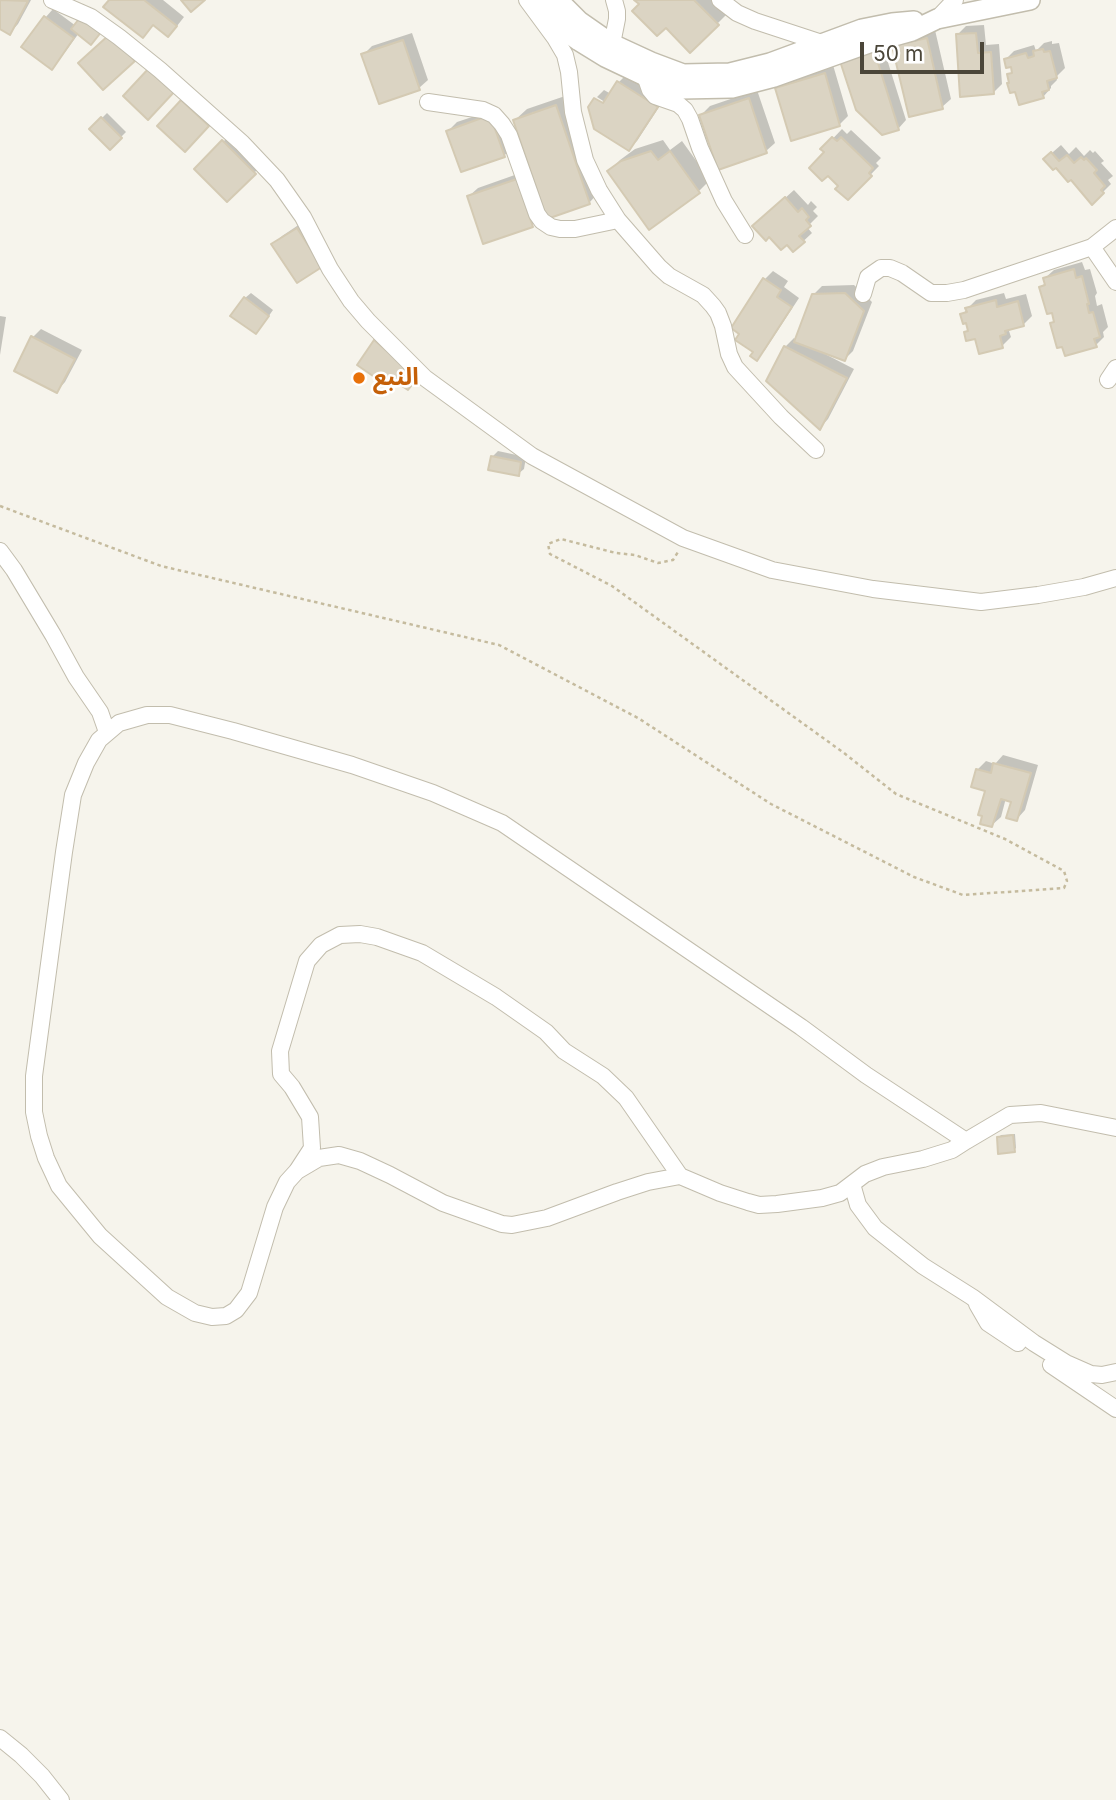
<!DOCTYPE html>
<meta charset="utf-8">
<style>
body{margin:0}
#map{position:relative;width:1116px;height:1800px;overflow:hidden;background:#f6f4ec;font-family:Inter,sans-serif}
canvas{display:block}
.scale{position:absolute;left:860px;top:42px;width:124px;height:32px;box-sizing:border-box;border:4px solid #4b4639;border-top:0;padding-left:9px;font-size:21px;line-height:24px;white-space:nowrap;color:#4b4639;-webkit-text-stroke:5px #fff;paint-order:stroke}
</style>
<div id="map">
<canvas width="1116" height="1800"></canvas>
<div class="scale">50 m</div>
</div>
<script>
const ctx = document.querySelector('canvas').getContext('2d');
ctx.lineJoin = 'round';
function fillPath(path, color) {
  ctx.fillStyle = color;
  ctx.fill(path, 'evenodd');
}
function shape(rows) {
  const path = new Path2D();
  for (const r of rows) {
    path.moveTo(r[0], r[1]);
    for (let i = 2; i < r.length; i += 2) path.lineTo(r[i], r[i + 1]);
  }
  return path;
}
function strokePath(path, color, width, dash) {
  ctx.strokeStyle = color;
  ctx.lineWidth = width;
  ctx.lineCap = dash ? 'butt' : 'round';
  ctx.setLineDash(dash || []);
  ctx.stroke(path);
}
function drawText(font, color, halo, rows, align = 'center') {
  ctx.font = font + ' Inter,"Noto Sans Arabic",sans-serif';
  ctx.lineWidth = 5;
  ctx.setLineDash([]);
  ctx.textBaseline = 'middle';
  ctx.strokeStyle = halo;
  ctx.fillStyle = color;
  for (const [text, x, y, turn = 0] of rows) {
    ctx.save();
    ctx.translate(x, y);
    ctx.rotate((+turn || 0) * Math.PI / 180);
    ctx.textAlign = isNaN(turn) ? turn : align;
    if (halo) ctx.strokeText(text, 0, 0);
    ctx.fillText(text, 0, 0);
    ctx.restore();
  }
}
const shadow = shape([
 [0,0,31,0,18,24,10,33,0,27],
 [111,0,163,0,184,17,177,26,154,24],
 [637,0,717,0,729,12,690,51],
 [53,9,76,26,79,33,60,59,51,67,45,18],
 [984,25,986,45,999,44,1002,84,993,93,957,35,966,26],
 [935,30,951,99,942,107,894,46],
 [412,33,428,80,419,88,363,55,372,46],
 [881,40,906,120,898,129,841,59],
 [1052,41,1052,44,1059,43,1065,68,1056,77,1057,80,1051,86,1051,88,1043,97,1009,75,1014,70,1006,59,1014,51,1034,45,1036,51,1044,43],
 [833,65,848,116,839,125,777,88,786,79],
 [627,74,665,98,637,141,628,149,590,108,596,98,596,101,611,106,597,97,604,90,611,94,619,82],
 [757,90,775,143,766,151,701,115,710,106],
 [190,93,217,116,194,141,182,101],
 [568,95,600,191,589,203,515,120,527,109],
 [499,108,512,147,504,156,448,131,457,122],
 [107,113,126,132,110,148,91,129],
 [842,129,847,134,851,130,881,158,876,163,879,166,848,198,841,185,827,152,823,149],
 [232,133,263,164,227,200,196,169],
 [663,140,670,150,682,141,710,180,699,191,650,227,609,171,620,160,635,149],
 [1061,145,1069,154,1076,147,1084,156,1090,150,1093,153,1095,151,1104,161,1101,163,1113,176,1108,180,1111,184,1103,192,1071,178,1045,159],
 [526,171,541,216,532,225,469,196,478,188],
 [794,190,808,205,811,201,817,207,813,211,818,216,807,227,812,233,794,250,763,218],
 [306,220,329,257,274,244,282,236],
 [1082,262,1085,270,1090,269,1097,293,1095,296,1097,306,1102,304,1108,327,1103,332,1104,337,1096,345,1052,324,1055,320,1041,287,1046,282,1045,278,1054,270],
 [773,271,788,281,784,287,799,298,765,350,757,358,755,351,765,279],
 [854,285,872,302,853,351,845,359,828,353,827,355,854,369,828,419,820,428,785,347,794,338,797,340,813,295,822,286],
 [251,293,273,310,261,327,245,298],
 [1004,293,1006,299,1026,294,1032,316,1024,324,1008,328,1011,337,1002,346,965,332,969,329,962,315,967,309,976,300],
 [0,316,6,317,0,355],
 [41,329,82,350,65,382,57,391,33,337],
 [498,451,526,457,524,469,518,474,492,457],
 [1003,755,1038,765,1025,810,1017,819,1013,800,1006,798,1001,817,992,825,987,790,977,770,986,761,995,764],
 [1015,1134,1016,1148,1014,1150,999,1137,1001,1135]
]);
const building = shape([
 [0,0,28,1,10,35,0,29,0,0],
 [109,0,144,0,177,26,168,37,153,25,143,38,103,7,109,0],
 [181,0,205,0,191,12,181,0],
 [634,0,694,0,719,25,690,53,666,28,657,36,632,11,639,4,634,0],
 [82,15,102,31,91,45,71,29,82,15],
 [44,16,74,38,52,70,21,47,44,16],
 [976,33,978,53,991,52,994,94,960,97,956,34,976,33],
 [110,34,135,61,103,90,78,63,110,34],
 [927,38,943,109,909,117,892,46,927,38],
 [403,40,420,90,379,104,361,54,403,40],
 [873,47,899,130,882,135,856,110,839,58,873,47],
 [1043,49,1044,52,1050,51,1057,78,1047,81,1049,90,1042,92,1044,98,1019,105,1015,92,1010,93,1007,83,1009,83,1007,74,1012,73,1011,67,1006,68,1004,59,1026,53,1028,58,1034,56,1033,51,1043,49],
 [150,67,175,91,148,120,123,96,150,67],
 [825,73,840,126,791,141,775,88,825,73],
 [617,81,658,107,629,151,594,129,588,107,594,98,603,103,617,81],
 [749,98,767,153,718,170,699,115,749,98],
 [181,100,209,126,185,152,157,126,181,100],
 [556,105,590,204,547,219,513,120,556,105],
 [490,115,505,157,461,172,446,131,490,115],
 [101,117,122,138,110,150,89,129,101,117],
 [832,137,837,141,841,137,873,168,869,173,872,176,848,200,835,189,838,186,828,176,822,181,809,168,824,152,820,149,832,137],
 [222,140,256,174,227,202,194,169,222,140],
 [651,151,658,160,670,151,700,193,649,230,607,171,621,161,651,151],
 [1051,152,1059,161,1067,155,1074,163,1081,157,1084,160,1086,158,1097,170,1094,173,1105,186,1101,190,1104,193,1092,205,1071,180,1068,182,1056,168,1053,170,1043,159,1051,152],
 [517,179,533,227,483,244,467,196,517,179],
 [785,197,798,212,802,208,809,217,806,220,811,226,799,236,805,242,793,252,787,245,781,250,769,237,766,241,752,226,785,197],
 [297,228,322,267,297,283,271,244,297,228],
 [1074,269,1076,278,1082,276,1089,304,1087,304,1089,313,1093,312,1100,337,1094,339,1097,347,1065,356,1062,347,1057,348,1050,323,1054,322,1052,313,1047,314,1039,287,1045,285,1043,278,1074,269],
 [763,278,781,290,777,297,792,307,757,361,750,356,753,352,735,340,739,334,731,328,763,278],
 [845,293,864,311,845,361,794,342,812,294,845,293],
 [244,297,269,316,256,334,230,316,244,297],
 [996,300,997,307,1018,301,1024,326,1005,331,1006,334,1000,336,1003,348,979,354,975,339,966,341,964,332,968,331,966,323,963,324,960,314,967,312,965,308,996,300],
 [31,336,75,359,57,393,14,371,31,336],
 [374,340,418,377,408,390,391,379,386,385,357,365,374,340],
 [784,346,847,378,820,430,766,381,784,346],
 [491,456,521,462,519,476,488,470,491,456],
 [993,763,1031,773,1017,821,1006,818,1011,802,1001,799,992,827,980,824,982,816,978,815,985,791,971,787,976,769,991,773,993,763],
 [1013,1135,1015,1152,998,1154,997,1137,1013,1135]
]);
const path = shape([
 [0,506,161,566,499,645,638,718,771,804,914,877,963,895,1064,888,1067,881,1064,871,1005,839,896,794,844,753,612,586,550,554,548,544,561,539,616,553,635,555,658,563,673,560,678,552]
]);
const minor = shape([
 [52,0,91,17,119,37,160,70,242,143,277,180,303,217,330,269,351,301,368,321,425,378,532,456,683,538,772,570,873,589,981,602,1038,595,1084,587,1116,578],
 [527,0,555,38,565,55,569,72,573,112,585,160,599,190,618,220,659,267,669,276,703,295,713,306,718,313,723,326,729,354,735,367,781,417,816,450],
 [720,0,737,13,755,21,822,43],
 [937,19,955,0],
 [607,52,612,44,617,19,617,11,614,0],
 [645,76,650,90,655,96,678,104,685,110,690,119,700,148,724,201,745,235],
 [428,102,483,110,494,115,502,124,509,135,537,214,542,221,551,227,560,229,575,229,618,220],
 [1092,247,1116,282],
 [863,294,868,277,881,268,890,268,902,273,931,293,947,293,964,290,1092,247,1116,228],
 [1108,380,1116,368],
 [0,551,14,570,53,635,76,677,100,712,107,732],
 [966,1141,1010,1115,1041,1113,1116,1128],
 [297,1171,319,1158,339,1155,360,1161,390,1175,443,1203,502,1224,512,1225,547,1218,617,1192,648,1182,680,1176,626,1098,603,1076,564,1051,546,1032,496,997,422,953,377,937,360,934,340,935,321,945,307,961,280,1051,281,1074,292,1087,310,1117,312,1148,297,1171,287,1182,275,1207,249,1293,236,1310,226,1316,212,1317,195,1313,167,1297,100,1236,59,1186,46,1158,39,1136,34,1112,34,1076,64,852,73,795,86,763,99,740,119,723,147,715,170,715,233,731,352,765,433,793,502,823,801,1027,866,1075,966,1141,952,1150,923,1159,883,1167,865,1174,840,1193,822,1198,777,1204,759,1205,748,1202,720,1193,680,1176],
 [852,1184,858,1205,875,1228,923,1266,972,1297,1034,1343,1066,1363,1091,1374,1102,1375,1116,1372],
 [977,1304,988,1323,1018,1343],
 [1051,1365,1116,1409],
 [0,1738,21,1755,42,1776,61,1800]
]);
const tertiary = shape([
 [539,0,557,25,579,41,605,57,645,76,681,89,732,88,774,77,869,43,912,31,937,19,1030,0],
 [558,0,579,21,612,44,651,62,683,74,730,73,770,63,862,29,892,23,914,21]
]);
const markers = [
 [359,378,7,"#e8710a"]
];
const foodNames = [
 ["النبع",373,378]
];
fillPath(shadow, '#0003');
fillPath(building, '#dbd4c3');
strokePath(building, '#d4cab3', 2);
strokePath(minor, '#c2bdad', 18);
strokePath(tertiary, '#c2bdad', 22);
strokePath(path, '#c5bb9e', 2.5, [3.5, 3.5]);
strokePath(minor, '#fff', 16);
strokePath(tertiary, '#fff', 19);
for (const [x, y, r, color] of markers) {
  const dot = new Path2D();
  dot.arc(x, y, r, 0, 2 * Math.PI);
  ctx.fillStyle = color;
  ctx.fill(dot);
  strokePath(dot, '#fff', 2.5);
}
drawText('bold 24px', '#c56008', '#fff', foodNames, 'left');
</script>
